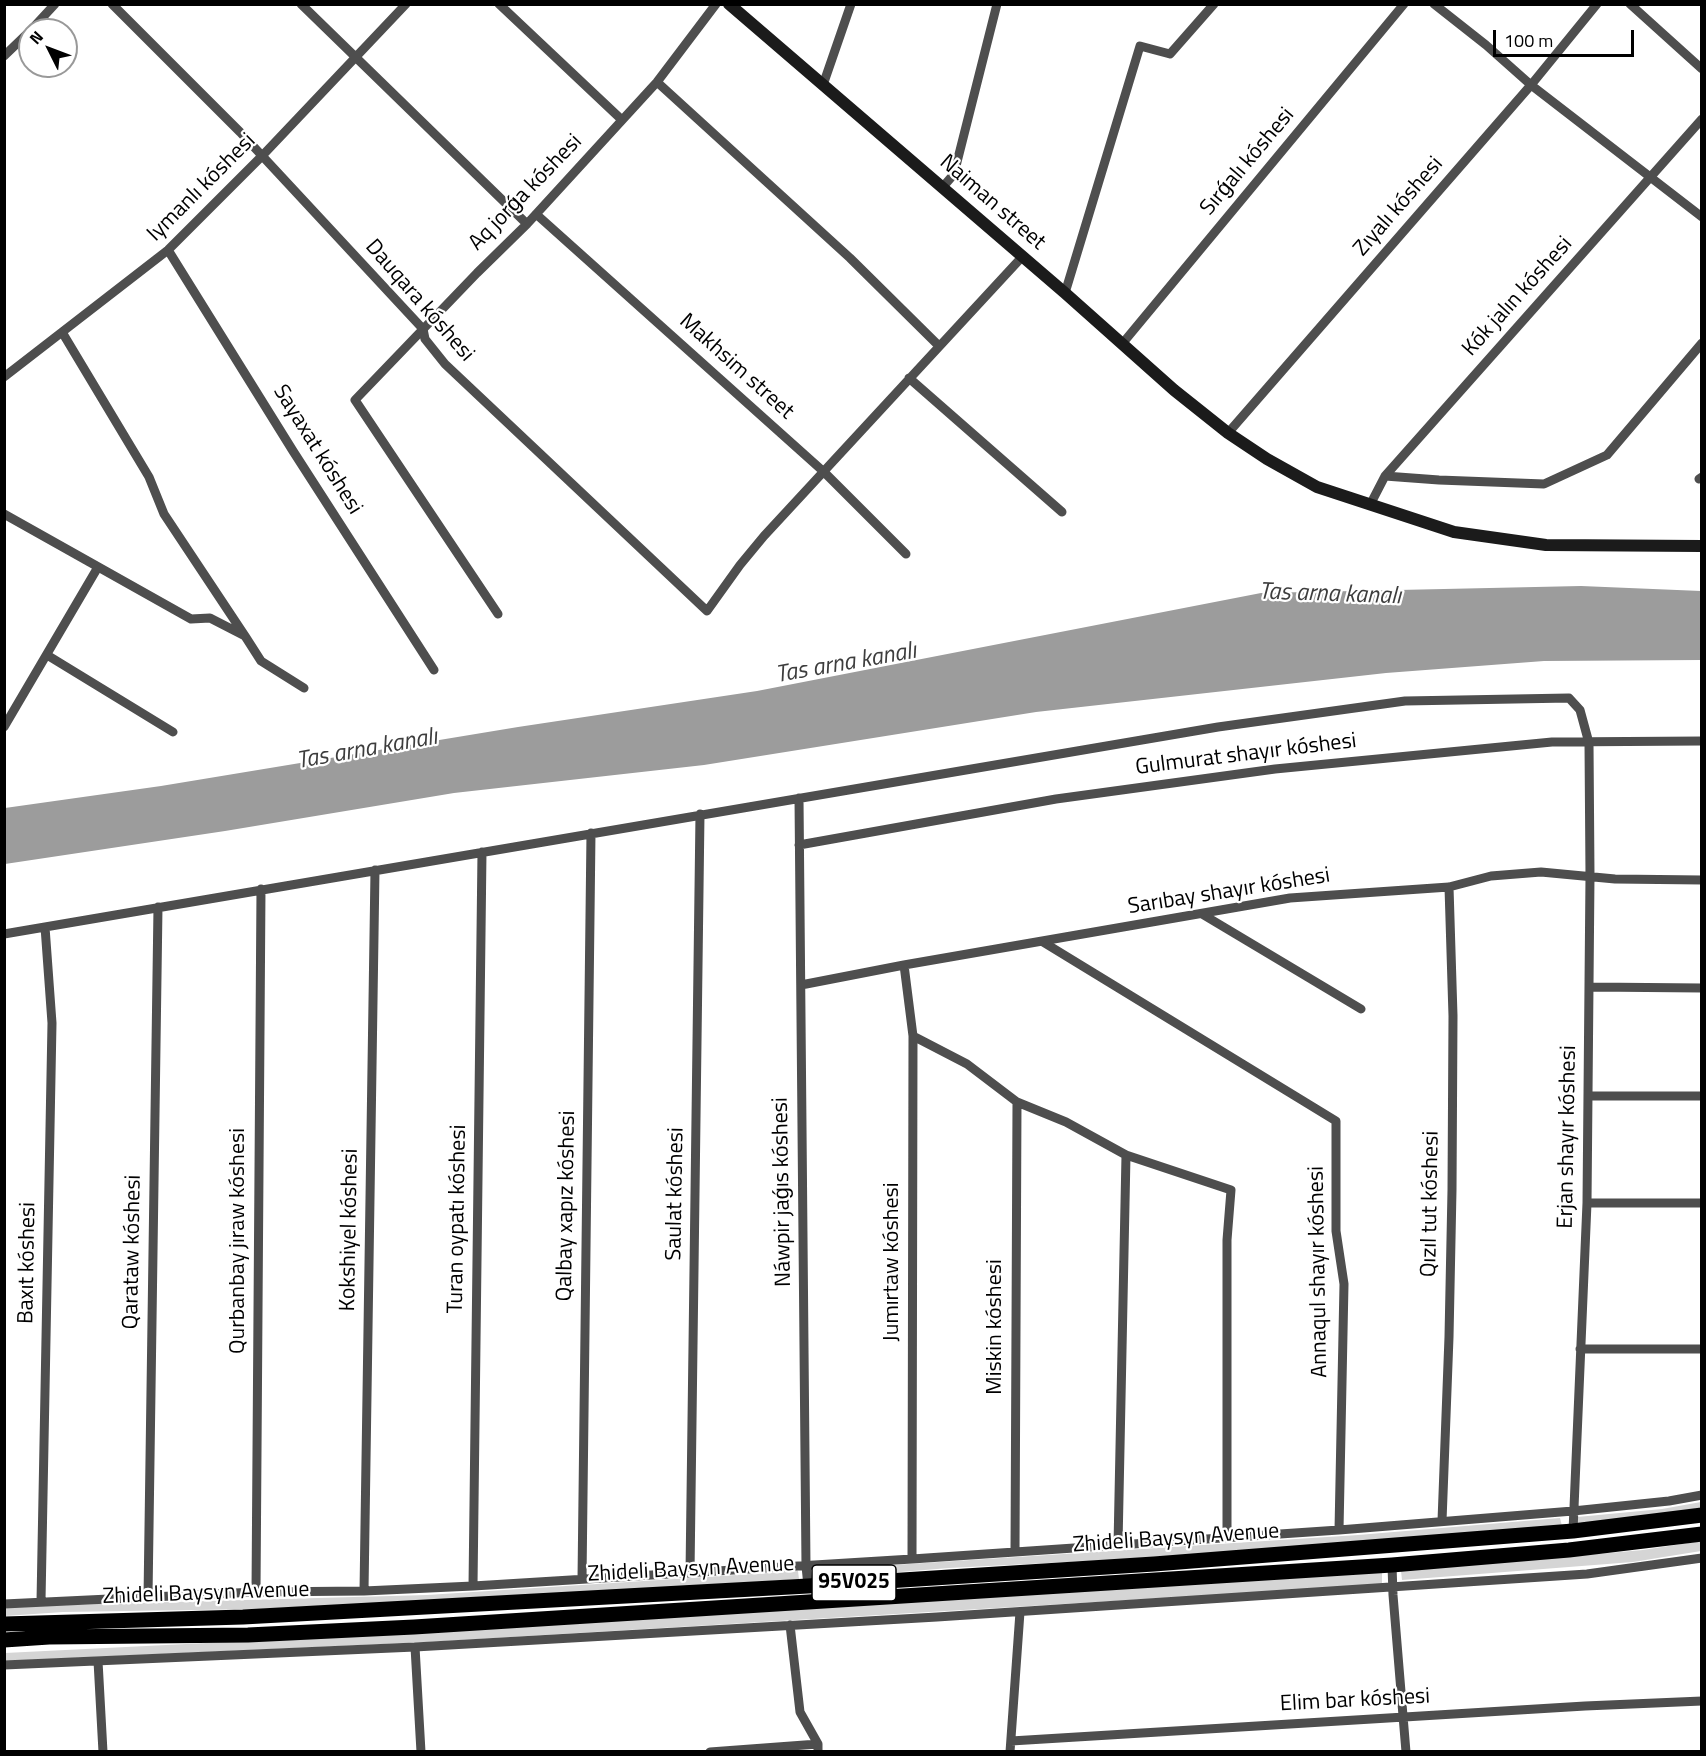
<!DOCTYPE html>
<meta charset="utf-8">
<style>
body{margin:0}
#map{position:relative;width:1706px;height:1756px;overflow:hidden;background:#fff;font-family:"Titillium Web",sans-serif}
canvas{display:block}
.frame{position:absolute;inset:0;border:6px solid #000;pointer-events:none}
.north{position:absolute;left:18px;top:18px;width:60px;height:60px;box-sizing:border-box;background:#fff;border:2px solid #999;border-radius:50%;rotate:312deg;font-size:16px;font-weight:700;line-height:24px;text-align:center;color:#000}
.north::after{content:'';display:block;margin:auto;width:21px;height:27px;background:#000;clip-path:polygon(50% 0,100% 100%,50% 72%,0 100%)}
.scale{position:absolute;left:1493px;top:30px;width:141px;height:27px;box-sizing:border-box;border:3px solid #000;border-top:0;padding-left:8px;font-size:18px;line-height:21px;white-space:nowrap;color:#000;-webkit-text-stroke:4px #fff;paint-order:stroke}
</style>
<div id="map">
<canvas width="1706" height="1756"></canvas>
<div class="frame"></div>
<div class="north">N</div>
<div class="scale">100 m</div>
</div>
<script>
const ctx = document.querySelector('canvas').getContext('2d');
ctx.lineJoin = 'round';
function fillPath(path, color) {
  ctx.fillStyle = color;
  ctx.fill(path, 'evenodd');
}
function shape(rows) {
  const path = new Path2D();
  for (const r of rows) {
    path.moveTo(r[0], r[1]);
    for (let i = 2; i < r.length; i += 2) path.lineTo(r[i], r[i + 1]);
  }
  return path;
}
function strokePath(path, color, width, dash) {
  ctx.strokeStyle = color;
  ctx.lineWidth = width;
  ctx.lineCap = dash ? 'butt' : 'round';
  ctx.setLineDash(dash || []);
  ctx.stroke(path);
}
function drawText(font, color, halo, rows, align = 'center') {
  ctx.font = font + ' "Titillium Web",sans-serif';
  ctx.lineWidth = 4.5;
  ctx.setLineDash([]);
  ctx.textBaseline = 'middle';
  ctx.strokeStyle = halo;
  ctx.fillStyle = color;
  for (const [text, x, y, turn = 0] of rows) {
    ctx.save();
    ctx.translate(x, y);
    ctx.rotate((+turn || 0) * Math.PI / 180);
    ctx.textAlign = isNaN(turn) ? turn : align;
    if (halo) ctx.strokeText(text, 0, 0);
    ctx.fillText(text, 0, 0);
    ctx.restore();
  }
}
const green = shape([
 [1701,1502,1701,1508,1578,1524,1577,1517,1662,1509],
 [1560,1518,1562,1526,1128,1559,949,1568,815,1579,816,1570,1358,1535],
 [1701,1541,1701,1551,1633,1562,1402,1580,1401,1571,1643,1550],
 [798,1571,799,1579,660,1588,260,1609,63,1612,5,1616,5,1608,26,1606,427,1595],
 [1382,1571,1382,1585,427,1642,5,1661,5,1653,428,1632]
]);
const water = shape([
 [1581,586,1701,591,1701,660,1544,661,1386,673,1036,712,704,765,454,793,225,831,5,864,5,808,161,786,518,727,757,691,1261,593]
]);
const street = shape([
 [112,4,240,132,423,329,425,339,445,364,707,611,740,565,764,536,1022,257],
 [301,4,527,224],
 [499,4,622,120],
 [1434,4,1486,45,1531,85,1702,217],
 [1630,4,1702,69],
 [31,30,55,4],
 [4,56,30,31],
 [657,82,850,258,938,345],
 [823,85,851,4],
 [942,188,954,174,997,4],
 [536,214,824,472,906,554],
 [168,250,293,451,434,670],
 [1065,293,1140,46,1170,54,1214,4],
 [62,332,149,477,164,514,245,636],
 [1122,344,1404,4],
 [4,377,168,250,262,156,406,4],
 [909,378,1062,512],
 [1228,433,1531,85,1597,4],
 [1385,476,1439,480,1544,484,1607,455,1702,343],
 [1699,479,1702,477],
 [1370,505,1385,476,1702,119],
 [4,514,191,619,210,618,245,636,261,661,304,688],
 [498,614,355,400,477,273,527,224,657,82,716,4],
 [47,655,173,732],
 [4,727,98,567],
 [799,798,806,1566,808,1586],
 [799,845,1056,799,1275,769,1552,742,1702,741],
 [1202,914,1361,1009],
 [4,934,1218,727,1405,701,1569,698,1580,710,1589,743,1590,876,1587,1203,1573,1531],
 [1043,942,1336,1121,1336,1231,1344,1284,1339,1530],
 [904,965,913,1036,912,1559],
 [801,985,904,965,1290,898,1449,887,1491,876,1541,872,1615,879,1702,880],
 [1591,987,1702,988],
 [913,1036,967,1064,1017,1102,1066,1122,1126,1155,1231,1190,1227,1240,1227,1537],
 [1588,1096,1702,1096],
 [1587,1203,1702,1203],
 [1580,1349,1702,1349],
 [1442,1521,1449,1337,1452,1190,1453,1016,1449,887],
 [1118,1545,1126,1155],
 [1015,1552,1017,1102],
 [1392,1565,1393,1595,1406,1752],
 [690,1573,700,814],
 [582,1579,591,833],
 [473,1586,482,852],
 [364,1591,375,870],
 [256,1592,261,889],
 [148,1597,158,907],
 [41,1601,52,1023,45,927],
 [4,1604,256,1592,364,1591,473,1586,912,1559,1339,1530,1573,1511,1669,1501,1702,1495],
 [790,1625,800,1712,818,1744,818,1752],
 [415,1647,421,1752],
 [98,1661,103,1752],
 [4,1665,415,1647,937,1617,1587,1574,1702,1558],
 [1011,1741,1585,1706,1702,1701],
 [710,1752,818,1744],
 [1010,1752,1020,1612]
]);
const secondary = shape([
 [729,4,1065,293,1174,390,1228,433,1267,459,1317,487,1454,532,1546,545,1702,546]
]);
const primary = shape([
 [4,1624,243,1617,808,1586,1154,1564,1573,1531,1702,1515],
 [4,1640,49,1637,248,1635,414,1627,1392,1565,1569,1550,1702,1534]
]);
const shields = [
 [854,1583,84]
];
const shieldNames = [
 ["95V025",854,1583]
];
const streetNames = [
 ["Sırǵalı kóshesi",1248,162,-50],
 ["Iymanlı kóshesi",202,188,-45],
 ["Aq jorǵa kóshesi",526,193,-46],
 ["Naiman street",992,203,41],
 ["Zıyalı kóshesi",1399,207,-49],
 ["Kók jalın kóshesi",1518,297,-48],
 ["Dauqara kóshesi",419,301,49],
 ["Makhsim street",736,367,42],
 ["Sayaxat kóshesi",317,450,58],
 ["Gulmurat shayır kóshesi",1246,755,-7],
 ["Sarıbay shayır kóshesi",1229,892,-9],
 ["Erjan shayır kóshesi",1568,1137,-89],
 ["Náwpir jaǵıs kóshesi",783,1192,-91],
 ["Saulat kóshesi",676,1194,-89],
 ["Qızıl tut kóshesi",1431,1204,-89],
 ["Qalbay xapız kóshesi",567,1206,-89],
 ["Turan oypatı kóshesi",458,1219,-89],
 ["Kokshiyel kóshesi",350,1230,-89],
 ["Qurbanbay jıraw kóshesi",239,1241,-90],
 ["Qarataw kóshesi",133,1252,-89],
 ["Jumırtaw kóshesi",893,1262,-90],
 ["Baxıt kóshesi",28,1263,-89],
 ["Annaqul shayır kóshesi",1319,1272,-91],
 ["Miskin kóshesi",996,1327,-90],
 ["Zhideli Baysyn Avenue",1176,1539,-4],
 ["Zhideli Baysyn Avenue",691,1570,-3],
 ["Zhideli Baysyn Avenue",206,1594,-2],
 ["Elim bar kóshesi",1355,1701,-3]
];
const waterNames = [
 ["Tas arna kanalı",1330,595,2],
 ["Tas arna kanalı",846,664,-10],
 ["Tas arna kanalı",367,750,-10]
];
fillPath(green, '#d5d5d5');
fillPath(water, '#9c9c9c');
strokePath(street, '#4e4e4e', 9);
strokePath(secondary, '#1b1b1b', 12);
strokePath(primary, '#000', 15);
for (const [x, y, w] of shields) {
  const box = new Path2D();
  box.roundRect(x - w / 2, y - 18, w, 36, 4.5);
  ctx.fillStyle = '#fff';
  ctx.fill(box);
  strokePath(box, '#000', 1.5);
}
drawText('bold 21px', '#000', null, shieldNames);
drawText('22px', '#000', '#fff', streetNames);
drawText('italic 24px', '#3d3d3d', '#fff', waterNames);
</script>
